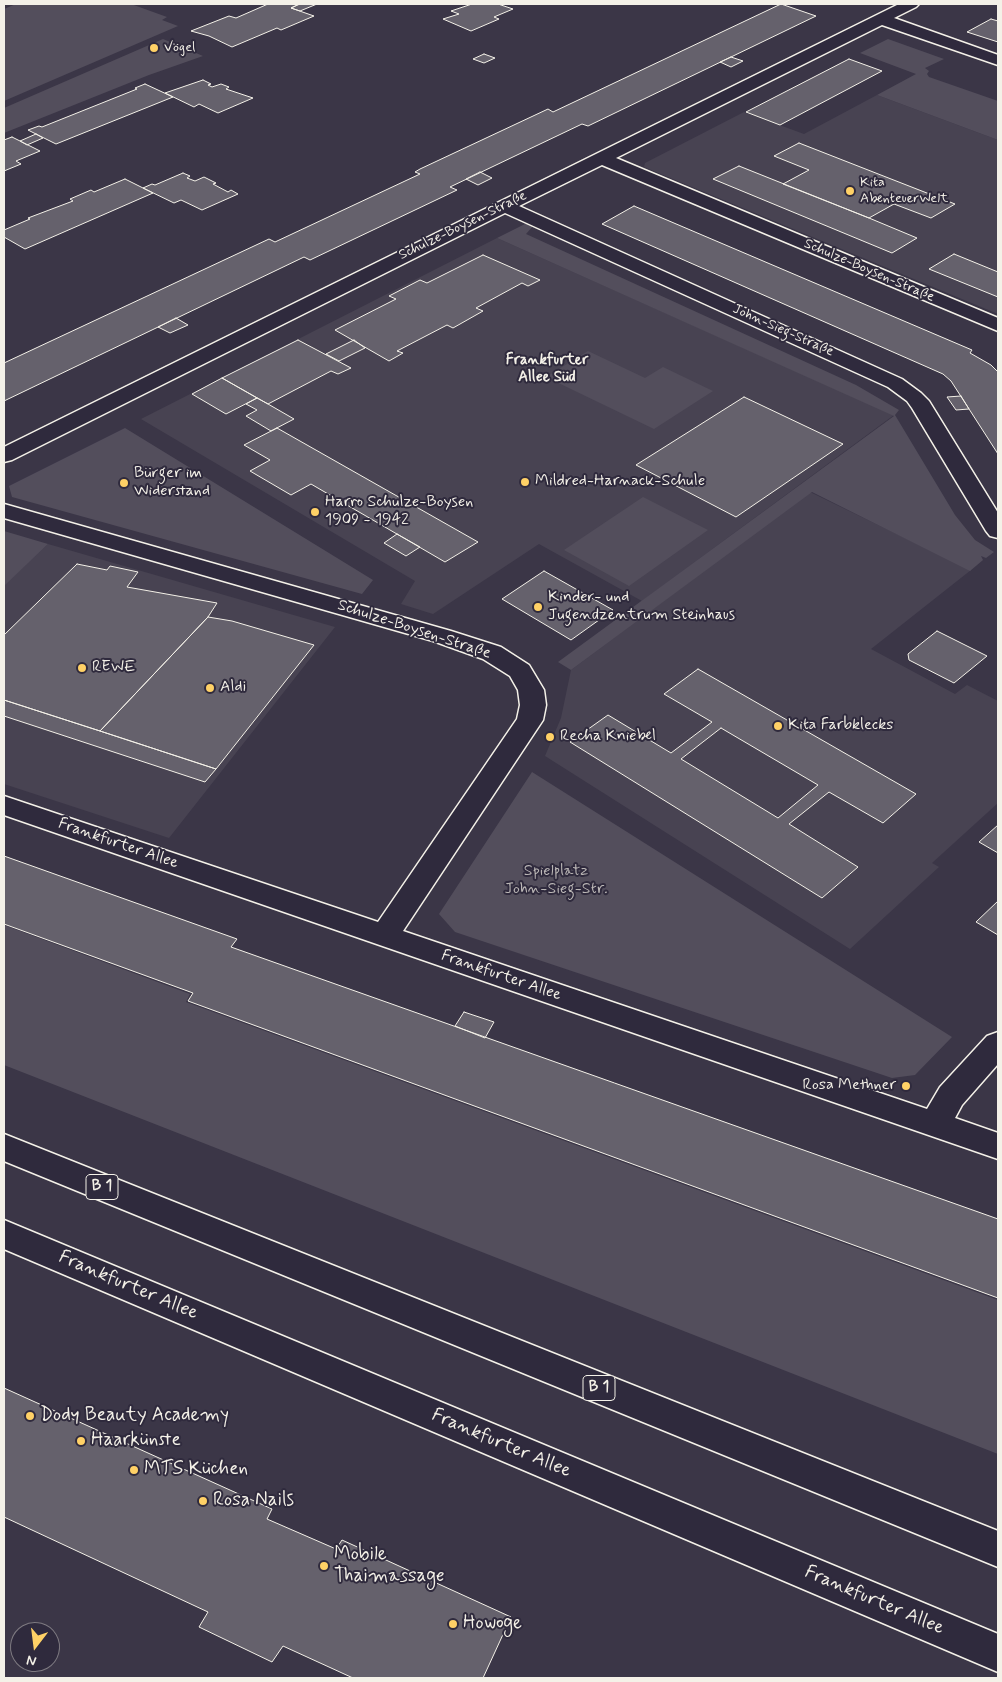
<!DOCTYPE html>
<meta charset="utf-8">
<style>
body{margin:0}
#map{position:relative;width:1002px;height:1682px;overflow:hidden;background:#3b3647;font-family:Mynerve,sans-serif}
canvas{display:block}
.frame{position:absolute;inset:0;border:5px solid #f4f1e8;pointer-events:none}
.north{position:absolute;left:10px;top:1622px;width:50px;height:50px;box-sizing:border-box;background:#2f2a3d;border:1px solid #7e7a81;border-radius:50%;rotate:195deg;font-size:14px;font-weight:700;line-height:20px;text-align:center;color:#f4f1e8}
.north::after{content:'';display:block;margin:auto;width:18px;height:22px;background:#ffd166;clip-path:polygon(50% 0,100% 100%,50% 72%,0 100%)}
</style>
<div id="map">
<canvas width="1002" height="1682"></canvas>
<div class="frame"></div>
<div class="north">N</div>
</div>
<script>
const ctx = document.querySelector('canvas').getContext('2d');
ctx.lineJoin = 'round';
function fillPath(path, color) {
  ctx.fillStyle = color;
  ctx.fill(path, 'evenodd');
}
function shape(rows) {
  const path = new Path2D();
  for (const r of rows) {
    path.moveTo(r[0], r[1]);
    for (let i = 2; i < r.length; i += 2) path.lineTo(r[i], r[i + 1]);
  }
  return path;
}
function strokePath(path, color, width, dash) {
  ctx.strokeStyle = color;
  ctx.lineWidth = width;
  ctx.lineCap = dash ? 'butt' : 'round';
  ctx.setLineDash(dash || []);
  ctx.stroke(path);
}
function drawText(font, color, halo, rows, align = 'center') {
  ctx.font = font + ' Mynerve,sans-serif';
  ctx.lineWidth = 4;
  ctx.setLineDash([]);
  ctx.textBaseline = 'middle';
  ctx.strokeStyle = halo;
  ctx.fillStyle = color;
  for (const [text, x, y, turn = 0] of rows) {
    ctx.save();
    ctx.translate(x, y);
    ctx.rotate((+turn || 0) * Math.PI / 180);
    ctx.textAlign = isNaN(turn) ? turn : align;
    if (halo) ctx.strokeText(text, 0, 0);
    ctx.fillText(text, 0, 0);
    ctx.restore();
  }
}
const built = shape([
 [877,95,998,140,998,314,644,167,645,163,744,112,804,134],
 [497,238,894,415,642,601,539,544,433,614,401,604,415,581,141,419],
 [810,492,971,570,871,649,955,694,967,685,998,701,998,803,932,863,939,867,850,949,545,756,561,718,571,670],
 [48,544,335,627,169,838,4,784,4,585]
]);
const green = shape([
 [16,4,131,4,167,17,162,20,178,26,4,101,4,9],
 [163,39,203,56,149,75,4,133,4,108],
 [888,39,944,59,925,68,929,71,927,74,929,77,998,101,998,140,877,95,916,74,860,53],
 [527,223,533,226,526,234,856,385,899,410,895,415,955,515,975,540,994,552,986,558,981,556,983,560,970,571,812,492,571,670,558,662,894,416,497,238],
 [588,351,645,378,663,367,713,391,654,429,546,377],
 [125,428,373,580,362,594,12,497,9,486],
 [643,497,708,530,629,586,564,550],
 [4,531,48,544,4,586],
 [532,772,952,1037,915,1075,892,1078,455,932,439,914],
 [4,925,190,994,186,1002,998,1300,998,1454,4,1065]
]);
const building = shape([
 [268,4,299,4,291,8,314,16,281,30,277,28,232,47,209,36,191,31,229,16,236,18,268,4],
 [300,4,299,4,317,4,300,11,291,8,300,4],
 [472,4,498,4,513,9,494,17,499,19,471,31,443,19,459,14,451,11,472,4],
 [781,4,816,16,588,126,582,124,450,187,457,190,310,260,304,257,4,401,4,363,269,239,275,242,420,174,415,172,420,169,548,109,553,112,781,4],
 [991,19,998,21,998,42,967,32,991,19],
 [484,54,495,58,484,63,473,59,484,54],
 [731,57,743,61,731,67,720,62,731,57],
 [849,59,882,71,780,125,746,112,849,59],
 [203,80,211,84,208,85,212,87,221,84,229,87,226,89,253,98,218,113,199,104,194,107,165,93,203,80],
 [145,84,173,97,56,144,28,130,39,126,42,127,137,89,135,88,145,84],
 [36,134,43,138,27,145,20,141,36,134],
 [12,137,40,151,16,161,21,164,4,171,4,140,12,137],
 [799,143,955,204,931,218,894,204,869,218,783,184,809,170,774,156,799,143],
 [739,166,869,218,917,238,892,253,713,179,739,166],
 [480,172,492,178,478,185,466,179,480,172],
 [183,173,190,176,187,178,195,181,204,177,216,183,213,184,228,192,231,190,238,194,202,210,181,200,174,203,143,188,152,184,155,185,183,173],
 [125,179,153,193,25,249,4,237,4,230,30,219,28,218,73,201,70,199,91,190,94,192,125,179],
 [634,206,972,350,970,353,991,365,998,372,998,454,951,381,943,374,602,224,634,206],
 [954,254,998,272,998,297,929,269,954,254],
 [483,255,540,280,528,286,522,283,476,308,483,311,453,328,447,325,397,351,403,353,389,361,335,330,396,299,389,296,420,280,427,283,483,255],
 [176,318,188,325,170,333,158,327,176,318],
 [298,340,351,368,338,374,331,371,268,404,222,378,298,340],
 [354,340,365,348,339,361,326,354,354,340],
 [222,378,257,398,226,414,192,394,222,378],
 [961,396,969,409,956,410,947,397,961,396],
 [744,397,843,444,736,517,636,465,744,397],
 [257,398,268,404,294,419,271,431,246,416,257,410,246,404,257,398],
 [277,428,478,542,445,562,311,484,291,495,250,471,270,460,244,445,277,428],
 [397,534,420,547,406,556,384,543,397,534],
 [77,564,107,570,110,566,138,572,127,587,217,603,208,617,100,731,4,700,4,635,77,564],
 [544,571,613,610,571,640,502,599,544,571],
 [208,617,232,621,314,645,216,769,100,731,208,617],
 [937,631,987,656,954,683,909,660,908,654,937,631],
 [698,669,916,794,883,823,829,792,789,824,858,867,822,898,570,742,608,715,671,753,712,722,664,694,698,669],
 [721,728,818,785,778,818,681,759,721,728],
 [4,700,100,731,216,769,205,782,4,716,4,700],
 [998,825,998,853,979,842,998,825],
 [4,856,237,939,231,947,998,1219,998,1298,188,1001,193,993,4,924,4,856],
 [998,901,998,935,976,922,998,901],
 [464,1012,494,1022,485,1038,455,1026,464,1012],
 [4,1388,272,1509,267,1519,336,1549,342,1540,511,1617,483,1678,353,1678,283,1646,272,1662,199,1627,208,1612,4,1517,4,1388]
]);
const minor = shape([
 [899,4,919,4,916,7,894,18,998,55,998,65,882,25,616,158,998,318,998,331,602,165,519,206,902,379,921,393,929,401,998,513,998,538,990,536,986,531,912,408,907,401,888,387,505,213,12,460,4,462,4,447,899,4],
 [4,504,451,631,501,647,529,665,544,690,546,705,543,720,403,931,927,1109,940,1087,987,1036,998,1032,998,1064,962,1105,955,1118,998,1133,998,1159,4,815,4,796,378,922,517,719,520,705,518,690,510,676,483,659,433,641,4,518,4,504]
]);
const major = shape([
 [4,1134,998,1531,998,1567,4,1161,4,1134],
 [4,1220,998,1634,998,1672,4,1249,4,1220]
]);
const markers = [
 [154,48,5,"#ffd166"],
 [850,191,5,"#ffd166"],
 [525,482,5,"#ffd166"],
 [124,483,5,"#ffd166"],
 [315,512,5,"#ffd166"],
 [538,607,5,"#ffd166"],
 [82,668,5,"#ffd166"],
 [210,688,5,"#ffd166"],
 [778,726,5,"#ffd166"],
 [550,737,5,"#ffd166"],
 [906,1086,5,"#ffd166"],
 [30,1416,5,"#ffd166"],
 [81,1441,5,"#ffd166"],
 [134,1470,5,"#ffd166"],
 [203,1501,5,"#ffd166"],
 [324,1566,5,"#ffd166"],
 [453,1624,5,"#ffd166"]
];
const farPoinames = [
 ["Vögel",164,48],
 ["Kita",860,183],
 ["AbenteuerWelt",860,199]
];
const farStreetnames = [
 ["Schulze-Boysen-Straße",463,226,-26],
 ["Schulze-Boysen-Straße",869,271,23],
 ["John-Sieg-Straße",783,331,24]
];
const farNeighbourhoodnames = [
 ["Frankfurter",547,361],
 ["Allee Süd",547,378]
];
const shields = [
 [102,1187,32],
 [599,1388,32]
];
const shieldNames = [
 ["B 1",102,1187],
 ["B 1",599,1388]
];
const poiNames = [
 ["Bürger im",134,474],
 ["Widerstand",134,492],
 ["Mildred-Harnack-Schule",535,482],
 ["Harro Schulze-Boysen",325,503],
 ["1909 - 1942",325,521],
 ["Kinder- und",548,598],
 ["Jugendzentrum Steinhaus",548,616],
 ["REWE",92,668],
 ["Aldi",220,688],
 ["Kita Farbklecks",788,726],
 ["Recha Kniebel",560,737],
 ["Rosa Methner",896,1086,"right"]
];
const streetNames = [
 ["Schulze-Boysen-Straße",414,630,18],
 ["Frankfurter Allee",118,844,19],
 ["Frankfurter Allee",501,976,19]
];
const parkNames = [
 ["Spielplatz",556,872],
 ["John-Sieg-Str.",556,890]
];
const nearStreetnames = [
 ["Frankfurter Allee",128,1286,23],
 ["Frankfurter Allee",501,1444,23],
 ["Frankfurter Allee",874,1601,23]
];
const nearPoinames = [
 ["Dody Beauty Academy",40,1416],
 ["Haarkünste",91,1441],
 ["MTS Küchen",144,1470],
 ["Rosa Nails",213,1501],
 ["Mobile",334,1555],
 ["Thaimassage",334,1577],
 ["Howoge",463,1624]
];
fillPath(built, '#484352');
fillPath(green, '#534e5c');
fillPath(building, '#65616c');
strokePath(building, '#f4f1e8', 1);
strokePath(minor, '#f4f1e8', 3);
strokePath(major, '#f4f1e8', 3);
fillPath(minor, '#2f2a3d');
fillPath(major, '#2f2a3d');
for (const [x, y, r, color] of markers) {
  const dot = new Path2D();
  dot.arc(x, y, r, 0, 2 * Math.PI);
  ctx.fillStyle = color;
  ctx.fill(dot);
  strokePath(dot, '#2f2a3d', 2);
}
drawText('14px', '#f4f1e8', '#2f2a3d', farPoinames, 'left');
drawText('14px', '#f4f1e8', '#2f2a3d', farStreetnames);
drawText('bold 15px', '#f4f1e8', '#2f2a3d', farNeighbourhoodnames);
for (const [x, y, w] of shields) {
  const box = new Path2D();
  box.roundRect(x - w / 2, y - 12.5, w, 25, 4);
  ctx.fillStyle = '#2f2a3d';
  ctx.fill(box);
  strokePath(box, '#f4f1e8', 1);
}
drawText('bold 15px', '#f4f1e8', null, shieldNames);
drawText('16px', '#f4f1e8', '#2f2a3d', poiNames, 'left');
drawText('16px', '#f4f1e8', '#2f2a3d', streetNames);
drawText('16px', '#bcb8b7', '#2f2a3d', parkNames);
drawText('19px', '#f4f1e8', '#2f2a3d', nearStreetnames);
drawText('19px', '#f4f1e8', '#2f2a3d', nearPoinames, 'left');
</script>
